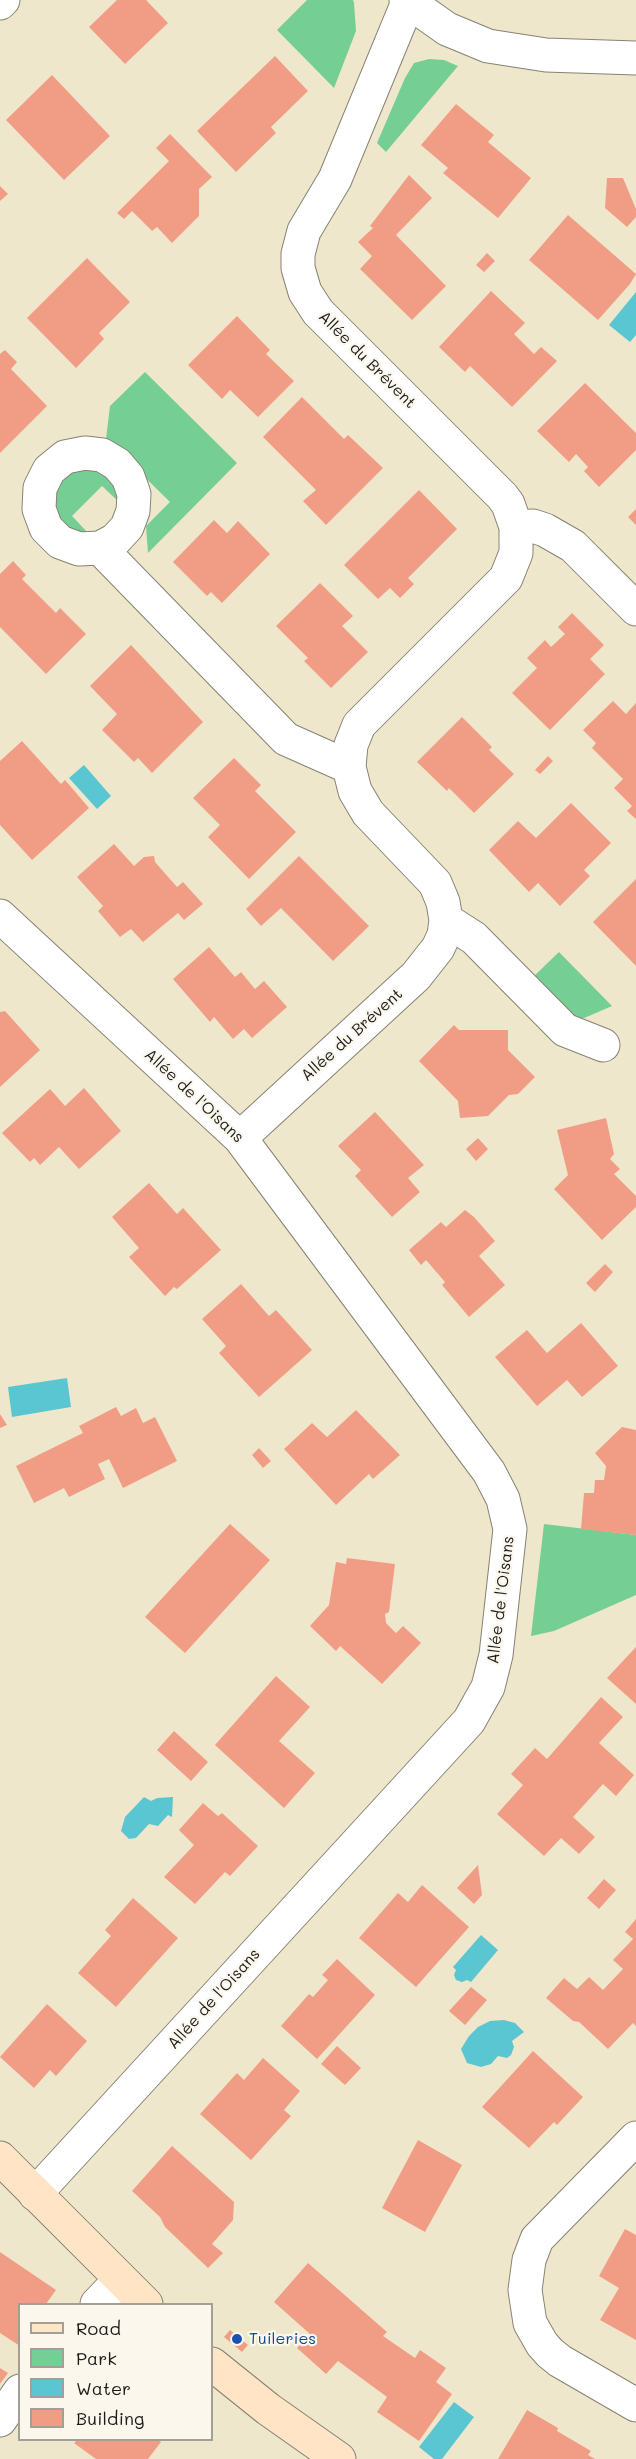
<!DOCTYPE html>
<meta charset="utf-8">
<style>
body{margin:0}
#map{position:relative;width:636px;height:2459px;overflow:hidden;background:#efe7cc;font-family:Mali,sans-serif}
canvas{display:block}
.legend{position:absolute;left:18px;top:2303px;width:195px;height:138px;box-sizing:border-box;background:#fbf7ec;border:2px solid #a29f99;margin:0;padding:8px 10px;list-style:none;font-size:18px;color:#1c1c1c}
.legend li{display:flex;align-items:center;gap:12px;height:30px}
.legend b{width:30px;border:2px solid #a29f99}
</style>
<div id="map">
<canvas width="636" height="2459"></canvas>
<ul class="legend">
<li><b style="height:8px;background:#ffe4c6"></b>Road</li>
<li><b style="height:16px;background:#75ce94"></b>Park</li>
<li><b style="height:16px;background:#5ac6d1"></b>Water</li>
<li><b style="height:16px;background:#f19d85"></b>Building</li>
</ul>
</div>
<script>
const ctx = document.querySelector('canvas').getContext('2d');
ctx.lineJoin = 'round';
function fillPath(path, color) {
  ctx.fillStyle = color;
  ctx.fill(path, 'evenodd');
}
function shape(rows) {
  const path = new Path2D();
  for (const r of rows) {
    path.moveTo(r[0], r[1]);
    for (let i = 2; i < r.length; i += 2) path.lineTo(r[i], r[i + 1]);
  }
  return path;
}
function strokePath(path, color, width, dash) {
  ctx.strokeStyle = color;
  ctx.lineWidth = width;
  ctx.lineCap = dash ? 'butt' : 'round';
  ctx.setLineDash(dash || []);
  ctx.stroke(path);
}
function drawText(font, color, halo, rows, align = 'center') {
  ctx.font = font + ' Mali,sans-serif';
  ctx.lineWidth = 4.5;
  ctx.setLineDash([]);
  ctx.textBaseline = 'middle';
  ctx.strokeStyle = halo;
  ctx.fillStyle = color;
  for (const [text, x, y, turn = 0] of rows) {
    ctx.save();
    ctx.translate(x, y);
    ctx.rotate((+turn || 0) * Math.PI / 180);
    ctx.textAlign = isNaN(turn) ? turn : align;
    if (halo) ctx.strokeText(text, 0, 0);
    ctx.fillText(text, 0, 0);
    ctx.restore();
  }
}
const green = shape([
 [307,0,353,0,354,3,356,31,334,88,277,30],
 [429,59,444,60,458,66,386,152,377,143,405,78,414,63],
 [145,372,237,463,148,553,146,526,170,502,106,439,110,406],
 [93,467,115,481,120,503,102,486,72,516,89,534,67,530,59,521,53,507,58,481,67,472],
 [559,952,612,1006,575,1022,531,979],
 [544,1524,636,1535,636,1595,554,1631,531,1636]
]);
const water = shape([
 [636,292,636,335,630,342,609,325],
 [84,765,111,796,97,809,69,778],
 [67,1378,71,1407,12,1417,8,1387],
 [144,1797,151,1801,157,1798,173,1797,172,1817,168,1815,158,1826,149,1824,136,1838,129,1839,121,1831,125,1817],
 [481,1935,498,1950,471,1982,467,1980,462,1982,456,1980,454,1975,456,1970,453,1967],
 [504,2020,515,2023,524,2032,512,2041,514,2047,511,2055,507,2058,498,2056,491,2064,481,2067,467,2063,461,2049,469,2036,478,2027,490,2021],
 [454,2402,474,2417,442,2459,434,2459,419,2447]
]);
const building = shape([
 [117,0,146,0,168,23,125,64,89,27],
 [275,56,308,91,271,127,276,133,236,172,197,131],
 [52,75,110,136,64,180,6,120],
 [456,104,494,135,488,142,531,178,498,218,443,173,448,168,421,145],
 [170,134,212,177,199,189,199,216,172,243,157,227,152,231,132,211,124,219,117,213,169,161,156,148],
 [409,175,432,198,396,235,446,286,412,320,360,269,372,256,358,242,373,228,370,226],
 [607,178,623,178,636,209,636,217,627,227,605,208],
 [0,186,8,194,0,201],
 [568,215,636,274,630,284,598,320,529,260],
 [487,253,495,261,484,272,476,265],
 [87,258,130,302,99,333,104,339,76,368,27,318],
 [491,291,525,323,514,334,534,354,541,347,557,361,512,407,470,366,465,372,439,347],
 [237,316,270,350,266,354,294,381,258,417,230,390,222,399,188,365],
 [5,350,17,362,11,369,47,406,0,453,0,354],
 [585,383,636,433,636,450,599,487,584,471,588,467,576,454,569,462,537,431],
 [302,397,344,439,348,435,383,468,326,525,303,501,316,490,263,437],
 [419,490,457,529,408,578,414,584,400,598,390,588,378,599,344,565],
 [636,509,636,525,628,517],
 [214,520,227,533,238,521,270,554,222,603,211,592,207,596,173,562],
 [13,561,26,575,22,579,56,613,60,608,86,634,46,674,0,627,0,574],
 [320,583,353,616,342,626,368,652,331,688,304,661,308,658,276,626],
 [572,613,604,645,590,659,605,674,550,730,512,693,537,668,527,658,545,640,551,647,565,634,558,627],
 [131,645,203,722,152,773,138,758,134,762,102,730,117,714,90,686],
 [613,701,626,714,636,703,636,819,627,811,632,806,614,788,623,779,592,748,596,743,583,730],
 [462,717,492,747,489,750,514,774,474,813,449,788,447,791,417,762],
 [22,741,61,784,65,780,89,808,32,860,0,825,0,761],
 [548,756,553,761,540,774,535,770],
 [234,758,261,785,255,791,296,832,249,879,208,837,220,825,193,798],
 [571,803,611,843,584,870,590,876,560,906,538,883,529,892,489,850,518,821,536,838],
 [114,844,134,866,144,857,154,856,155,862,177,887,183,882,203,904,184,920,178,913,143,942,131,929,120,937,98,911,103,906,77,877],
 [299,856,369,926,333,961,281,908,261,926,246,909],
 [636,879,636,966,593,922],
 [209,947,235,977,241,972,255,989,264,981,287,1007,252,1038,244,1029,233,1039,214,1017,210,1022,173,979],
 [5,1011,40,1050,0,1087,0,1012],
 [454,1025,459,1030,508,1030,508,1050,535,1077,518,1094,509,1095,488,1116,460,1118,458,1101,419,1061],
 [84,1088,121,1131,79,1169,59,1147,40,1165,34,1158,30,1162,2,1133,50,1089,65,1106],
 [375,1112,424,1165,408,1178,420,1192,392,1217,355,1176,361,1170,338,1146],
 [606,1118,614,1154,610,1159,620,1169,614,1174,636,1196,636,1207,602,1240,554,1189,568,1175,557,1130],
 [478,1138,488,1149,476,1161,466,1149],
 [149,1183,177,1214,183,1208,221,1250,177,1289,174,1287,165,1296,129,1257,139,1248,112,1217],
 [465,1210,474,1217,495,1241,479,1256,505,1285,469,1317,442,1285,445,1282,426,1260,421,1265,409,1250,441,1222,446,1227],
 [605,1264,613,1272,595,1292,586,1283],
 [241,1284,269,1316,276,1310,312,1350,259,1397,219,1353,226,1346,202,1319],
 [581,1323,618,1366,582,1397,567,1380,537,1406,495,1357,527,1330,547,1353],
 [116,1407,121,1416,136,1408,143,1423,155,1417,177,1461,123,1488,109,1459,98,1464,105,1479,69,1497,64,1488,34,1503,16,1466,83,1433,79,1426],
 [356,1410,400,1455,373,1479,369,1474,336,1505,284,1449,312,1423,327,1437],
 [0,1414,7,1425,0,1428],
 [622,1427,636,1430,636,1535,581,1529,584,1493,594,1493,595,1480,604,1480,606,1466,595,1453],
 [259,1448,271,1461,263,1468,252,1455],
 [230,1524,270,1560,185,1653,145,1617],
 [347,1558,395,1564,389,1612,385,1614,386,1623,396,1633,403,1626,421,1643,382,1684,340,1646,336,1651,310,1626,329,1605,336,1562,346,1564],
 [636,1647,636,1704,607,1678],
 [276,1676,310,1707,279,1741,315,1773,284,1808,215,1745],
 [601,1697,623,1717,599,1743,634,1775,616,1796,603,1784,573,1817,595,1837,579,1854,561,1838,544,1856,497,1814,523,1785,511,1774,535,1748,547,1759],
 [174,1731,208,1762,191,1781,157,1750],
 [203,1803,218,1816,222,1813,258,1846,230,1876,225,1872,195,1904,164,1877,194,1845,179,1830],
 [478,1865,482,1895,474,1904,457,1888],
 [604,1879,616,1890,599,1909,587,1898],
 [422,1885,469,1927,416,1987,359,1938,398,1893,408,1902],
 [133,1898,178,1938,116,2007,78,1973,111,1936,105,1930],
 [636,1919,636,2026,633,2023,608,2049,579,2022,573,2021,546,1998,564,1978,577,1989,589,1977,603,1990,623,1969,613,1960,633,1939,625,1932],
 [337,1959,375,1995,317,2059,281,2026,309,1994,313,1997,328,1980,322,1975],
 [471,1987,487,2000,465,2025,449,2011],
 [47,2004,87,2041,56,2076,50,2070,34,2088,0,2057],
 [337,2046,361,2068,345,2085,321,2064],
 [533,2051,583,2097,557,2125,554,2122,529,2148,482,2107],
 [263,2058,300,2091,284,2110,291,2116,251,2160,200,2114,237,2073,244,2080],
 [418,2140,462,2165,425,2232,382,2208],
 [172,2146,234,2202,233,2220,212,2244,223,2253,208,2268,165,2227,160,2217,132,2191],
 [625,2229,636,2235,636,2340,600,2320,619,2288,599,2276],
 [0,2252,56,2290,46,2304,20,2304,20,2346,0,2333],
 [308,2263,387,2332,383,2336,415,2358,420,2350,446,2368,436,2382,452,2394,419,2441,377,2412,387,2397,338,2361,326,2374,297,2348,310,2334,274,2302],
 [230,2330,248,2345,242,2352,224,2337],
 [0,2368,8,2373,0,2384],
 [527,2410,558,2428,557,2431,591,2451,588,2455,595,2459,498,2459],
 [77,2440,158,2440,161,2442,148,2459,96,2459,74,2443]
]);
const street = shape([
 [406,0,447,29,488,46,546,55,636,58],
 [0,3,3,0],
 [516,527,533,526,545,530,573,546,636,609],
 [100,548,115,540,127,527,133,511,134,494,128,477,117,464,102,455,85,453,65,457,49,470,40,488,39,509,46,528,60,542,79,549,100,548,286,739,349,767],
 [0,916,240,1138,489,1472,503,1499,510,1529,496,1655,488,1687,469,1721,35,2194],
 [446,920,474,938,565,1030,603,1045],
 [240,1138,416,976,438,948,444,935,446,920,443,902,435,883,368,813,355,791,349,767,351,745,359,725,506,578,516,553,516,527,508,504,502,496,318,312,305,292,298,268,298,254,304,231,335,179,408,2],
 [636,2138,537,2239,529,2260,525,2290,530,2323,542,2344,550,2353,560,2361,636,2405],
 [97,2304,120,2280],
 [0,2420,20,2391]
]);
const secondary = shape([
 [0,2158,146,2304],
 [212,2364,268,2409,339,2459]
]);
const markers = [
 [237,2339,6,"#1a4fb4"]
];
const streetNames = [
 ["Allée du Brévent",367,360,45],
 ["Allée du Brévent",352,1035,-42],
 ["Allée de l'Oisans",194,1096,43],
 ["Allée de l'Oisans",501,1600,-83],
 ["Allée de l'Oisans",214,1999,-48]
];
const transitNames = [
 ["Tuileries",249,2339]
];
fillPath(green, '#75ce94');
fillPath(water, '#5ac6d1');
fillPath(building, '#f19d85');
strokePath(street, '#868274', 35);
strokePath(secondary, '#868274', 35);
strokePath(street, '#fff', 33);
strokePath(secondary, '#ffe4c6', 33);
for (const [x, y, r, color] of markers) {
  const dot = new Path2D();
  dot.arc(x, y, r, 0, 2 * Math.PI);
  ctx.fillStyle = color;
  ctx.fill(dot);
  strokePath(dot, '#fbf7ec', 2);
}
drawText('16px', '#1c1c1c', '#fbf7ec', streetNames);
drawText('16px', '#164399', '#fbf7ec', transitNames, 'left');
</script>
